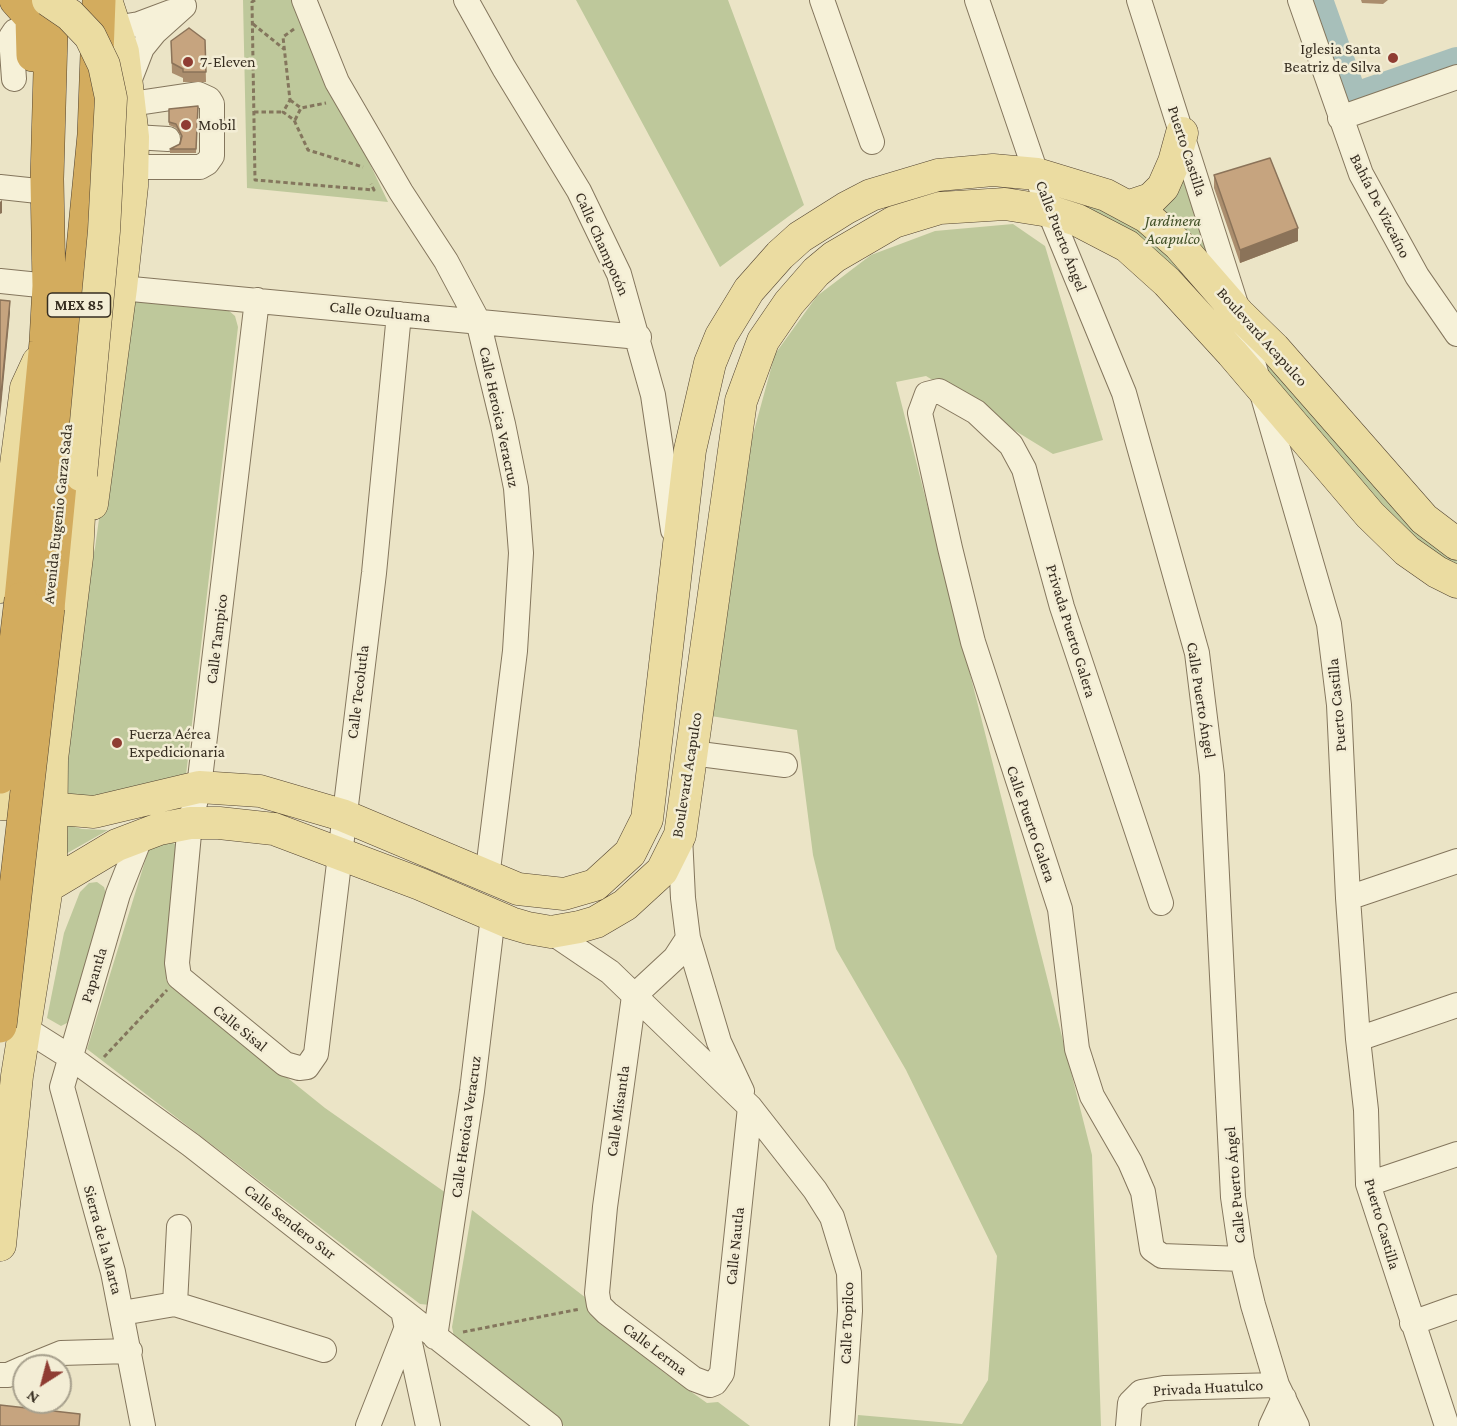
<!DOCTYPE html>
<meta charset="utf-8">
<style>
body{margin:0}
#map{position:relative;width:1457px;height:1426px;overflow:hidden;background:#ebe4c6;font-family:"Crimson Pro",serif}
canvas{display:block}
.north{position:absolute;left:12px;top:1354px;width:60px;height:60px;box-sizing:border-box;background:#f3edd5;border:2px solid #a7a08d;border-radius:50%;rotate:216deg;font-size:16px;font-weight:700;line-height:24px;text-align:center;color:#362d20}
.north::after{content:'';display:block;margin:auto;width:21px;height:27px;background:#8f3c32;clip-path:polygon(50% 0,100% 100%,50% 72%,0 100%)}
</style>
<div id="map">
<canvas width="1457" height="1426"></canvas>
<div class="north">N</div>
</div>
<script>
const ctx = document.querySelector('canvas').getContext('2d');
ctx.lineJoin = 'round';
function fillPath(path, color) {
  ctx.fillStyle = color;
  ctx.fill(path, 'evenodd');
}
function shape(rows) {
  const path = new Path2D();
  for (const r of rows) {
    path.moveTo(r[0], r[1]);
    for (let i = 2; i < r.length; i += 2) path.lineTo(r[i], r[i + 1]);
  }
  return path;
}
function strokePath(path, color, width, dash) {
  ctx.strokeStyle = color;
  ctx.lineWidth = width;
  ctx.lineCap = dash ? 'butt' : 'round';
  ctx.setLineDash(dash || []);
  ctx.stroke(path);
}
function drawText(font, color, halo, rows, align = 'center') {
  ctx.font = font + ' "Crimson Pro",serif';
  ctx.lineWidth = 5;
  ctx.setLineDash([]);
  ctx.textBaseline = 'middle';
  ctx.strokeStyle = halo;
  ctx.fillStyle = color;
  for (const [text, x, y, turn = 0] of rows) {
    ctx.save();
    ctx.translate(x, y);
    ctx.rotate((+turn || 0) * Math.PI / 180);
    ctx.textAlign = isNaN(turn) ? turn : align;
    if (halo) ctx.strokeText(text, 0, 0);
    ctx.fillText(text, 0, 0);
    ctx.restore();
  }
}
const green = shape([
 [243,0,292,0,388,202,247,188],
 [576,0,728,0,804,205,720,267],
 [1187,166,1230,311,1457,551,1457,574,1406,538,1346,468,1063,205,1070,190,1128,210],
 [1013,224,1045,246,1103,440,1053,454,926,376,896,382,1092,1155,1101,1426,857,1426,858,1415,962,1424,988,1380,997,1256,906,1070,836,949,813,855,797,730,711,716,746,460,775,354,817,296,871,255,935,231],
 [129,301,228,310,235,316,238,327,186,775,173,788,66,800,66,669,95,548],
 [64,824,82,829,108,830,64,855],
 [171,841,177,846,166,980,325,1108,446,1193,430,1305,420,1304,87,1049,150,845],
 [97,882,104,887,107,898,69,1022,61,1026,47,1018,64,933,80,892,89,883],
 [472,1210,586,1298,590,1314,666,1374,707,1403,718,1402,750,1426,564,1426,454,1337,452,1327]
]);
const river = shape([
 [1318,0,1353,98,1457,62]
]);
const path = shape([
 [255,0,252,2,255,180,374,190,371,184],
 [253,24,284,49],
 [294,29,283,37,290,100,283,112,294,120,308,150,363,167],
 [290,100,301,108],
 [254,112,283,112],
 [295,120,301,108,326,103],
 [104,1057,167,990],
 [463,1332,580,1309]
]);
const minor = shape([
 [304,0,337,82,401,192,446,261,478,321,503,424,516,488,521,553,515,651,487,878],
 [466,0,504,68,579,191,619,274,653,395,673,530],
 [822,0,872,142],
 [977,0,1049,211,1124,393,1197,653,1212,775,1233,1197,1242,1259,1253,1305,1277,1385,1297,1426],
 [1139,0,1239,314,1329,624,1339,705,1348,898,1358,1039,1366,1110,1368,1184,1447,1426],
 [1300,0,1361,174,1417,276,1457,334],
 [115,28,139,24,171,12],
 [14,79,11,37,15,31,32,25],
 [128,84,142,48,155,32,184,6],
 [131,104,198,94,209,99,212,104,212,156,207,163,200,167,132,167],
 [1340,118,1457,77],
 [118,136,168,139],
 [0,187,47,192],
 [0,281,49,286],
 [121,288,639,337],
 [257,300,199,787,190,823,177,963,179,977,285,1064,299,1068,307,1067,316,1054,374,573,399,314],
 [692,753,785,765],
 [141,836,118,894,62,1087,113,1272,143,1426],
 [680,836,683,898,688,938,719,1042,742,1091],
 [1348,898,1457,861],
 [1161,903,1062,607,1024,469,1011,445,976,412,939,391,927,394,920,413,950,548,973,642,1060,909,1077,1049,1092,1096,1130,1162,1143,1192,1152,1249,1162,1256,1242,1259],
 [551,932,610,972,750,1107,815,1190,832,1217,849,1273,850,1311,842,1426],
 [688,938,675,958,634,996,605,1207,597,1293,599,1305,607,1313,694,1379,710,1385,715,1383,722,1373,750,1107],
 [24,1028,70,1057,191,1145,550,1426],
 [1358,1039,1457,1005],
 [1368,1184,1457,1154],
 [175,1304,179,1227],
 [403,1311,428,1426],
 [122,1313,175,1304,324,1350],
 [1412,1323,1457,1307],
 [435,1337,472,1091,493,916],
 [29,1366,61,1353,130,1351],
 [0,1375,8,1375,24,1368],
 [368,1426,407,1327],
 [1128,1426,1130,1403,1141,1392,1164,1388,1277,1385],
 [1271,1426,1284,1398]
]);
const major = shape([
 [1130,206,1151,199,1163,187,1174,162,1182,133],
 [92,504,121,288,132,186,133,137,123,52,106,0],
 [0,587,26,388,38,362],
 [0,804,94,812,199,787,260,791,342,815,518,889,564,894,595,885,630,853,647,819,690,450,710,363,721,336,749,290,780,255,800,237,846,208,871,195,938,175,993,170,1037,174,1106,195,1147,217,1179,245,1239,314,1274,348,1424,519,1457,544],
 [0,912,45,888,117,845,159,829,190,823,219,823,274,829,420,884,511,923,528,928,551,932,579,927,596,922,625,905,662,871,680,835,741,401,763,341,789,303,816,272,834,257,894,222,940,208,1005,204,1049,211,1077,220,1127,246,1167,282,1232,353,1370,515,1407,551,1437,572,1457,582],
 [0,1245,17,1076,51,862,52,759,77,557,81,475]
]);
const highway = shape([
 [16,0,32,18,33,55],
 [21,599,46,342,49,286,47,179,52,0],
 [48,608,94,135,99,0]
]);
const majorBridge = shape([
 [48,0,70,15,90,36,104,65,111,98,104,231,81,475]
]);
const highwayBridge = shape([
 [0,777,21,599],
 [0,1026,48,608]
]);
const wall = shape([
 [1361,0,1388,0,1383,4,1362,3],
 [205,40,206,82,183,82,183,78,172,73,171,41],
 [198,106,196,153,170,153,170,149,180,144,182,138,176,128,169,125,169,109],
 [1214,175,1298,241,1240,263,1214,188]
]);
const shadedWall = shape([
 [2,200,2,213,0,214,0,202],
 [1298,228,1298,241,1240,263,1240,250],
 [10,301,10,313,0,418,0,405]
]);
const building = shape([
 [189,28,205,40,206,72,183,72,183,69,172,63,171,41,189,28],
 [198,106,196,149,170,149,180,144,182,136,176,124,169,122,169,109,198,106],
 [1270,158,1298,228,1240,250,1214,175,1270,158],
 [0,300,10,301,0,405,0,300],
 [0,1405,80,1414,79,1426,0,1426,0,1405]
]);
const markers = [
 [1393,58,6,"#8f3c32"],
 [188,62,6,"#8f3c32"],
 [186,125,6,"#8f3c32"],
 [117,743,6,"#8f3c32"]
];
const shields = [
 [79,305,63]
];
const shieldNames = [
 ["MEX 85",79,305]
];
const poiNames = [
 ["Iglesia Santa",1381,49,"right"],
 ["Beatriz de Silva",1381,67,"right"],
 ["7-Eleven",200,62],
 ["Mobil",198,125],
 ["Fuerza Aérea",129,734],
 ["Expedicionaria",129,752]
];
const streetNames = [
 ["Puerto Castilla",1187,151,72],
 ["Bahía De Vizcaíno",1380,206,63],
 ["Calle Puerto Ángel",1061,236,69],
 ["Calle Champotón",602,244,66],
 ["Calle Ozuluama",380,312,6],
 ["Boulevard Acapulco",1262,337,48],
 ["Calle Heroica Veracruz",499,417,78],
 ["Avenida Eugenio Garza Sada",58,514,-84],
 ["Privada Puerto Galera",1071,631,73],
 ["Calle Tampico",217,639,-83],
 ["Calle Tecolutla",358,692,-83],
 ["Calle Puerto Ángel",1201,700,81],
 ["Puerto Castilla",1337,705,-95],
 ["Boulevard Acapulco",687,775,-81],
 ["Calle Puerto Galera",1031,824,71],
 ["Papantla",94,975,-73],
 ["Calle Sisal",240,1028,39],
 ["Calle Misantla",618,1111,-82],
 ["Calle Heroica Veracruz",466,1127,-82],
 ["Calle Puerto Ángel",1235,1185,-95],
 ["Calle Sendero Sur",290,1222,38],
 ["Puerto Castilla",1382,1224,74],
 ["Sierra de la Marta",103,1240,75],
 ["Calle Nautla",735,1246,-84],
 ["Calle Topilco",847,1323,-88],
 ["Calle Lerma",655,1349,37],
 ["Privada Huatulco",1208,1388,-3]
];
const parkNames = [
 ["Jardinera",1173,221],
 ["Acapulco",1173,239]
];
fillPath(green, '#bec89b');
strokePath(river, '#a7bfba', 30);
strokePath(minor, '#84765d', 26);
strokePath(major, '#534431', 33);
strokePath(highway, '#534431', 34);
strokePath(path, '#84765d', 3, [4.5, 3]);
strokePath(minor, '#f6f1d8', 24);
strokePath(major, '#ebdca1', 32);
strokePath(highway, '#d3ac5e', 33);
strokePath(majorBridge, '#534431', 33, []);
strokePath(highwayBridge, '#534431', 34, []);
strokePath(majorBridge, '#ebdca1', 32);
strokePath(highwayBridge, '#d3ac5e', 33);
fillPath(wall, '#aa8d6d');
fillPath(shadedWall, '#8b7359');
fillPath(building, '#c6a47f');
strokePath(building, '#8b7359', 1.5);
for (const [x, y, r, color] of markers) {
  const dot = new Path2D();
  dot.arc(x, y, r, 0, 2 * Math.PI);
  ctx.fillStyle = color;
  ctx.fill(dot);
  strokePath(dot, '#f3edd5', 2);
}
for (const [x, y, w] of shields) {
  const box = new Path2D();
  box.roundRect(x - w / 2, y - 12, w, 24, 4.5);
  ctx.fillStyle = '#f3edd5';
  ctx.fill(box);
  strokePath(box, '#362d20', 1.5);
}
drawText('bold 15px', '#362d20', null, shieldNames);
drawText('16px', '#362d20', '#f3edd5', poiNames, 'left');
drawText('16px', '#362d20', '#f3edd5', streetNames);
drawText('italic 16px', '#425128', '#f3edd5', parkNames);
</script>
